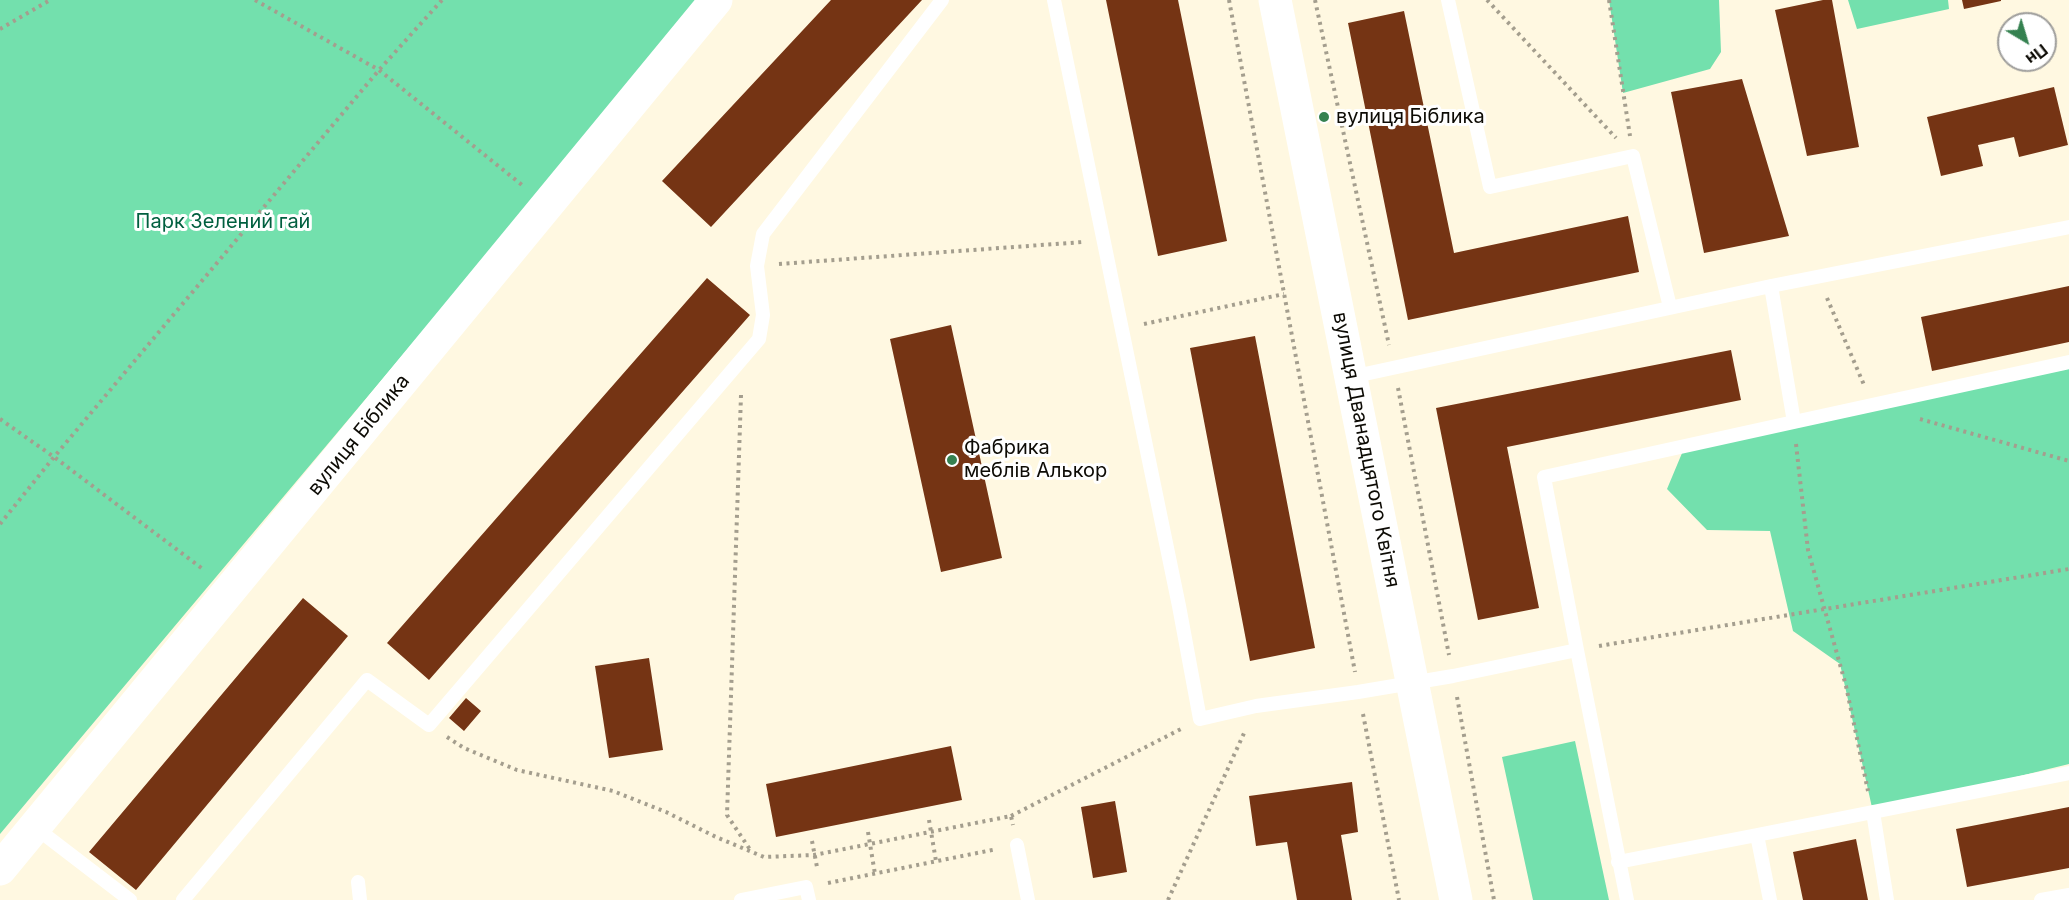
<!DOCTYPE html>
<meta charset="utf-8">
<style>
body{margin:0}
#map{position:relative;width:2069px;height:900px;overflow:hidden;background:#fff8e1;font-family:Inter,sans-serif}
canvas{display:block}
.north{position:absolute;left:1997px;top:12px;width:60px;height:60px;box-sizing:border-box;background:#fff;border:2px solid #9e9d9b;border-radius:50%;rotate:142deg;font-size:16px;font-weight:700;line-height:24px;text-align:center;color:#0d0b05}
.north::after{content:'';display:block;margin:auto;width:21px;height:27px;background:#358150;clip-path:polygon(50% 0,100% 100%,50% 72%,0 100%)}
</style>
<div id="map">
<canvas width="2069" height="900"></canvas>
<div class="north">Пн</div>
</div>
<script>
const ctx = document.querySelector('canvas').getContext('2d');
ctx.lineJoin = 'round';
function fillPath(path, color) {
  ctx.fillStyle = color;
  ctx.fill(path, 'evenodd');
}
function shape(rows) {
  const path = new Path2D();
  for (const r of rows) {
    path.moveTo(r[0], r[1]);
    for (let i = 2; i < r.length; i += 2) path.lineTo(r[i], r[i + 1]);
  }
  return path;
}
function strokePath(path, color, width, dash) {
  ctx.strokeStyle = color;
  ctx.lineWidth = width;
  ctx.lineCap = dash ? 'butt' : 'round';
  ctx.setLineDash(dash || []);
  ctx.stroke(path);
}
function drawText(font, color, halo, rows, align = 'center') {
  ctx.font = font + ' Inter,sans-serif';
  ctx.lineWidth = 6;
  ctx.setLineDash([]);
  ctx.textBaseline = 'middle';
  ctx.strokeStyle = halo;
  ctx.fillStyle = color;
  for (const [text, x, y, turn = 0] of rows) {
    ctx.save();
    ctx.translate(x, y);
    ctx.rotate((+turn || 0) * Math.PI / 180);
    ctx.textAlign = isNaN(turn) ? turn : align;
    if (halo) ctx.strokeText(text, 0, 0);
    ctx.fillText(text, 0, 0);
    ctx.restore();
  }
}
const green = shape([
 [0,0,701,0,0,834],
 [1609,0,1719,0,1721,52,1710,69,1623,93],
 [1848,0,1948,0,1949,9,1857,29],
 [2069,362,2069,764,1873,812,1840,664,1793,631,1770,531,1707,530,1667,489,1685,446],
 [1575,741,1609,900,1533,900,1502,757]
]);
const building = shape([
 [831,0,922,0,711,227,662,181],
 [1106,0,1178,0,1227,241,1158,256],
 [1823,0,1832,0,1859,147,1807,156,1775,10],
 [1962,0,2001,0,2001,1,1964,9],
 [1404,11,1454,253,1628,216,1639,272,1408,320,1348,23],
 [1742,79,1789,236,1704,253,1671,92],
 [2054,87,2068,145,2019,157,2014,137,1978,145,1983,166,1941,176,1927,117],
 [707,278,750,315,429,680,387,643],
 [2069,286,2069,342,1932,371,1921,317],
 [951,325,1002,558,941,572,890,339],
 [1255,336,1315,648,1250,661,1190,348],
 [1731,350,1741,400,1507,447,1539,608,1478,620,1436,408],
 [303,598,348,636,136,890,89,852],
 [649,658,663,750,609,758,595,666],
 [466,698,481,711,464,731,449,718],
 [951,746,962,800,776,837,766,784],
 [1352,782,1358,832,1341,835,1352,900,1297,900,1287,842,1256,846,1249,796],
 [1115,801,1127,872,1093,878,1081,807],
 [2069,807,2069,868,1967,887,1956,829],
 [1856,839,1868,900,1803,900,1793,852]
]);
const path = shape([
 [255,0,379,70,522,185],
 [1229,0,1355,672],
 [1315,0,1389,345],
 [1487,0,1616,138],
 [1609,0,1630,136],
 [0,29,50,0],
 [779,264,1083,242],
 [1827,298,1864,385],
 [1144,324,1284,294],
 [1398,388,1449,655],
 [741,395,727,815,751,851],
 [0,419,54,457,204,570],
 [1920,419,2069,461],
 [1796,444,1808,550,1846,686,1868,791],
 [0,524,54,457,379,70,442,0],
 [1599,646,2069,569],
 [1457,697,1494,900],
 [1363,714,1399,900],
 [447,737,464,748,517,770,613,791,666,812,716,837,764,857,814,855,1011,816,1013,825],
 [1011,816,1181,729],
 [929,820,936,861],
 [868,832,875,874],
 [812,841,817,867],
 [828,883,997,849],
 [1168,900,1245,731]
]);
const service = shape([
 [1054,0,1179,606,1200,719,1256,706,1358,692,1453,676,1577,650,1544,477,1794,422,1771,286,1351,377],
 [1448,0,1490,187,1633,156,1670,307],
 [1771,286,2069,227],
 [1794,422,2069,362],
 [1577,650,1627,900],
 [1873,812,1887,900],
 [36,828,130,900],
 [1017,845,1028,900],
 [1618,862,1757,835],
 [358,882,360,900],
 [183,900,367,680,429,725,759,339,763,315,757,266,763,234,942,0],
 [741,900,806,887,809,900],
 [1770,900,1757,835,2069,773],
 [2041,900,2069,895]
]);
const tertiary = shape([
 [1275,0,1456,900],
 [0,869,716,0]
]);
const markers = [
 [1324,117,6,"#358150"],
 [952,460,6,"#358150"]
];
const poiNames = [
 ["вулиця Біблика",1336,117],
 ["Фабрика",964,448],
 ["меблів Алькор",964,471]
];
const parkNames = [
 ["Парк Зелений гай",223,222]
];
const streetNames = [
 ["вулиця Біблика",359,435,-51],
 ["вулиця Дванадцятого Квітня",1366,450,79]
];
fillPath(green, '#73e0ad');
fillPath(building, '#753414');
strokePath(path, '#a49e8e', 4, [3, 4.5]);
strokePath(service, '#fff', 14);
strokePath(tertiary, '#fff', 33);
for (const [x, y, r, color] of markers) {
  const dot = new Path2D();
  dot.arc(x, y, r, 0, 2 * Math.PI);
  ctx.fillStyle = color;
  ctx.fill(dot);
  strokePath(dot, '#fff', 2);
}
drawText('20px', '#0d0b05', '#fff', poiNames, 'left');
drawText('20px', '#015f3f', '#fff', parkNames);
drawText('20px', '#0d0b05', '#fff', streetNames);
</script>
